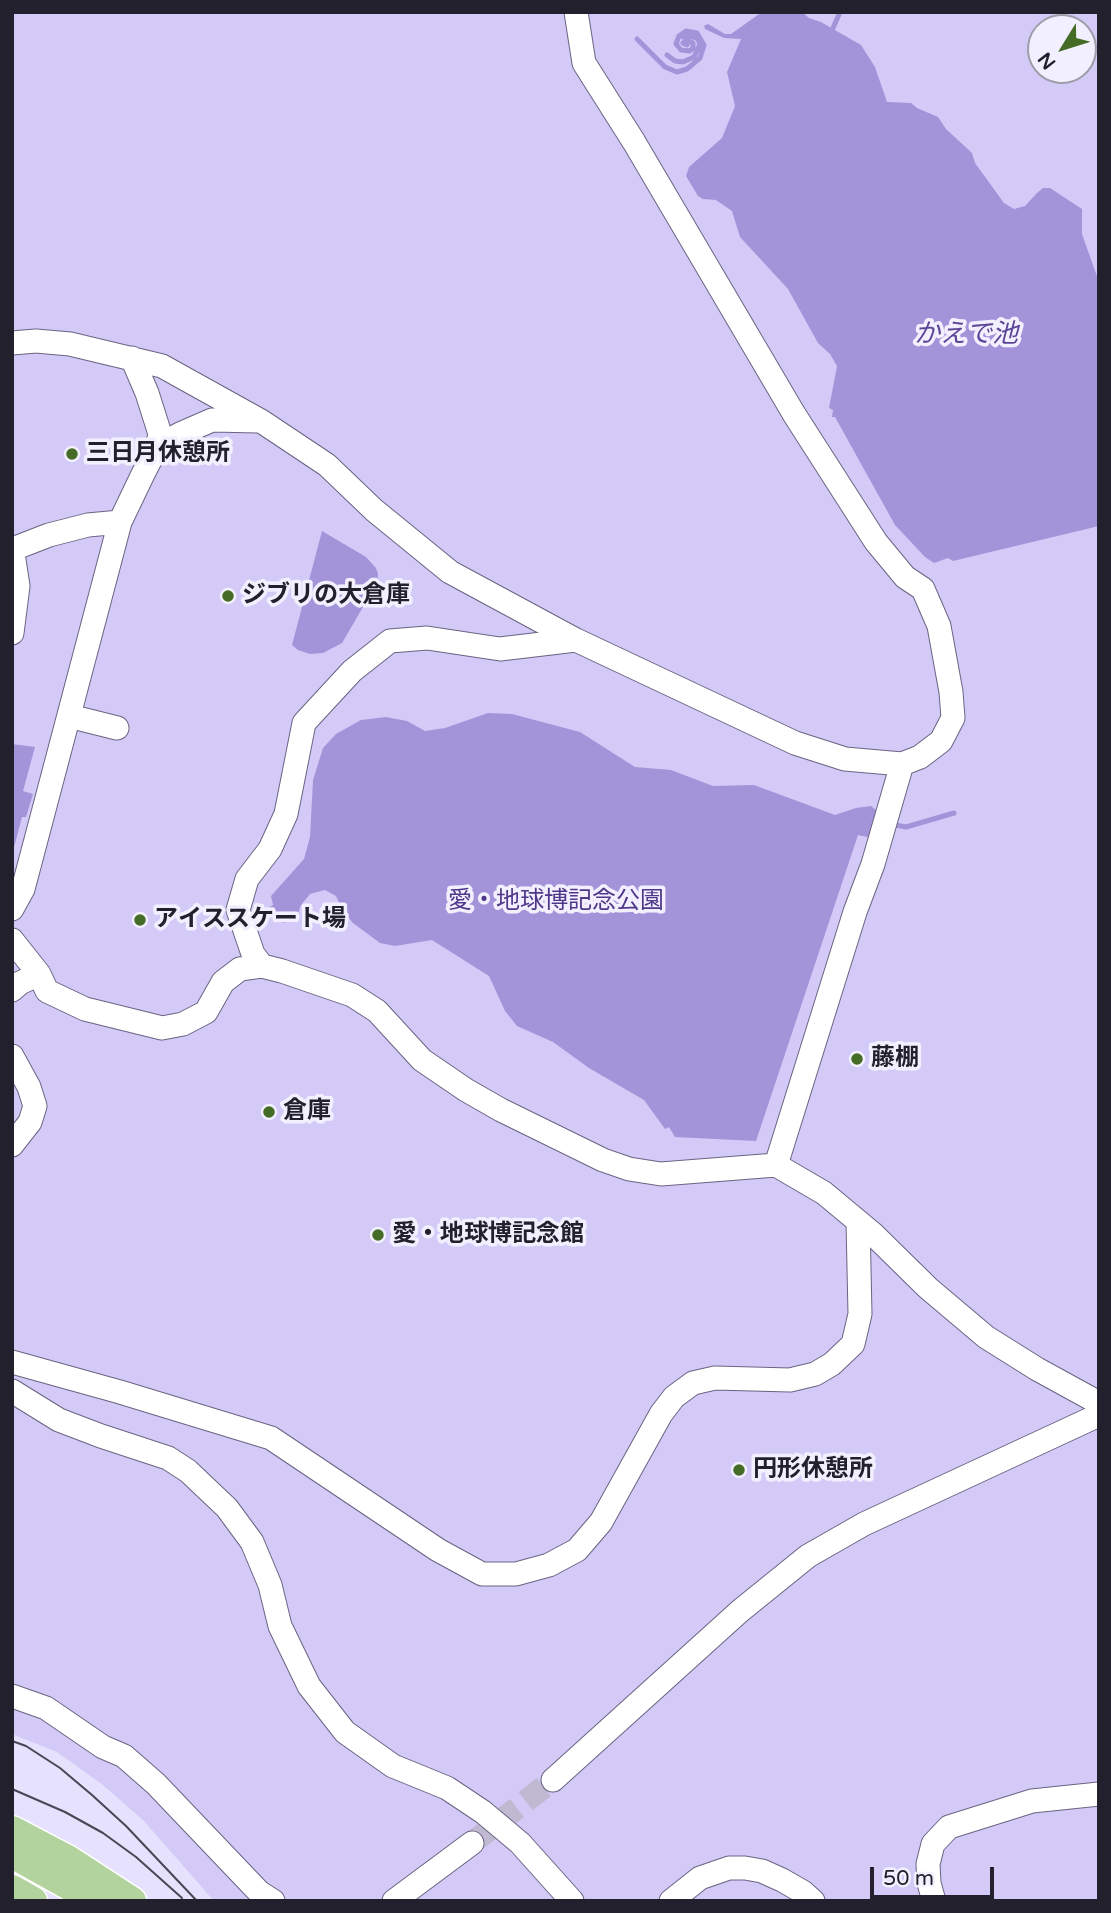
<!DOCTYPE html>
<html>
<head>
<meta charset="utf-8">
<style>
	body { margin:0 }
	#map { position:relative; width:1111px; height:1913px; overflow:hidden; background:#e6e1fc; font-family:"Varela Round",sans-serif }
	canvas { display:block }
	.frame { position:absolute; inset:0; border:14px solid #22202c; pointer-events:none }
	.north { position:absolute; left:1027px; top:14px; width:70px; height:70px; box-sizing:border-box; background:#f2f0fe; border:2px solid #9f9daa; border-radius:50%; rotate:232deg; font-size:19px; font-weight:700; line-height:28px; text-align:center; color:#22202c }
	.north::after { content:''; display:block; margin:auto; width:24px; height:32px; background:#456c27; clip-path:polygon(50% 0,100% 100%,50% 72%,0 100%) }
	.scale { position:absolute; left:870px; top:1867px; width:124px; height:32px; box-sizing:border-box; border:4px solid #22202c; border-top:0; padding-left:9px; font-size:21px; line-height:24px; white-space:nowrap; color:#22202c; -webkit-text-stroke:5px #f2f0fe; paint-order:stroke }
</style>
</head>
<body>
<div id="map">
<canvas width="1111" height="1913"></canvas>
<div class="frame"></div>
<div class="north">N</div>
<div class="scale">50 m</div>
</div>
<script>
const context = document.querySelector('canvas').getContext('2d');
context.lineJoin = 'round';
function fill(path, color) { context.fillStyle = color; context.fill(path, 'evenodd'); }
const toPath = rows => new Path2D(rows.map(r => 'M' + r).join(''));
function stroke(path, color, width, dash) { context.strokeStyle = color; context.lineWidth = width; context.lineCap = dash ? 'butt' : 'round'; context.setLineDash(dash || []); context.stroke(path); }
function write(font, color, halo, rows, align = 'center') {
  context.font = font + ' "Varela Round","Noto Sans JP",sans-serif'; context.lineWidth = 7; context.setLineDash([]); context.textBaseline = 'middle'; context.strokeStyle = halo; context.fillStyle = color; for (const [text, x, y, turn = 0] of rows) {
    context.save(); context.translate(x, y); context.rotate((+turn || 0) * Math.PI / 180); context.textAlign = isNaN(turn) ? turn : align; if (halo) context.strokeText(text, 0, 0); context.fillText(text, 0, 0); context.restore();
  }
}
fill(toPath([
	[12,12,1099,12,1099,1901,214,1901,144,1821,103,1785,57,1752,12,1734],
	[1041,28,1083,28,1083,70,1041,70]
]), '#d3caf7');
fill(toPath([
	[762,12,802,12,809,18,821,22,861,45,875,67,887,102,911,103,917,108,938,117,946,129,972,153,975,163,1004,203,1014,209,1025,206,1037,193,1043,188,1050,188,1082,209,1082,234,1099,282,1099,526,953,561,948,558,934,563,925,557,895,525,835,417,832,417,833,410,829,408,837,366,830,354,818,343,788,289,740,237,732,211,716,200,703,199,698,196,686,176,689,167,722,138,735,106,727,72,741,39,724,38,705,29,704,26,708,24,725,34,731,34],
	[322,531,366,557,376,568,378,574,377,583,342,643,323,653,310,654,298,650,292,645],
	[488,713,512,714,580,732,635,767,671,770,713,786,754,785,835,815,856,808,871,806,881,814,872,838,858,835,756,1141,675,1137,669,1127,665,1129,644,1100,589,1068,553,1042,517,1026,505,1011,489,976,432,940,395,946,380,943,353,923,343,911,336,896,325,890,310,894,301,905,297,917,284,923,277,912,266,918,262,912,273,905,271,896,304,859,310,837,313,780,323,748,336,734,361,720,386,717,407,721,425,731,445,728],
	[12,744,35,747,23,791,33,794,26,817,22,817,12,855]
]), '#a394da');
stroke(toPath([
	[830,35,840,12],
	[637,39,665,67,677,72,687,69,700,58,704,45,697,33,686,31,679,36,676,44,681,50,690,51,693,48,693,43,687,40,683,43,687,45],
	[667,55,675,61,683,62,694,57,700,44,697,38,687,35,683,37],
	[890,824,906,827,954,813]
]), '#a394da', 5);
stroke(toPath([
	[472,1843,553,1780]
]), '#bfbad2', 23, [23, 11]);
const minor = toPath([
	[576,12,584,63,634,142,794,414,876,542,905,577,923,589,939,626,951,692,953,718,941,741,920,757,902,764,873,864,855,912,776,1165,824,1193,872,1233,928,1288,986,1337,1037,1369,1099,1403],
	[12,343,36,341,70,344,162,366,261,421,327,465,374,510,450,572,576,640,795,743,845,759,902,764],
	[132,358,147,393,160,434,157,447],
	[12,547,18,586,12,633],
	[13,549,49,535,88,525,120,522],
	[69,716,117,728],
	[12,909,23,889,120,522,143,474,157,447,180,434,212,420,258,421],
	[12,940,39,974,47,991,85,1009,162,1028,183,1024,206,1012,223,982,240,969,262,966,282,971,352,995,377,1011,422,1060,466,1090,501,1110,603,1160,629,1169,661,1174,776,1165],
	[262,966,253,954,238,910,247,879,270,849,286,814,304,723,352,671,390,641,427,638,500,649,576,640],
	[12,990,20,983,39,974],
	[12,1056,29,1087,35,1106,30,1122,12,1145],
	[12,1362,120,1392,271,1438,438,1550,482,1574,516,1574,549,1565,577,1550,601,1522,661,1414,674,1397,693,1383,715,1378,790,1380,815,1374,832,1364,853,1344,860,1314,858,1222],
	[12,1391,59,1420,101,1436,168,1458,188,1471,227,1508,252,1542,270,1585,280,1626,309,1686,345,1732,393,1766,447,1788,483,1812,520,1843,572,1901],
	[12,1696,46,1708,103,1747,124,1756,156,1784,259,1892,273,1901],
	[553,1780,740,1611,808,1556,864,1524,1099,1415],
	[394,1901,472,1843],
	[671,1901,700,1878,729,1868,745,1868,762,1871,782,1880,803,1892,813,1901],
	[934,1901,929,1883,928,1864,933,1844,949,1827,1032,1801,1099,1794]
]);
const major = toPath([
	[12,1830,69,1860,132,1901],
	[12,1854,96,1901],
	[12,1889,33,1901]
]);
stroke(minor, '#6a6482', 25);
stroke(major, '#fff', 31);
stroke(minor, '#fff', 23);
stroke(major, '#b3d39e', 28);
stroke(toPath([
	[12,1741,26,1746,60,1768,92,1795,126,1826,197,1901],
	[12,1789,65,1812,103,1833,136,1857,182,1898]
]), '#494655', 2);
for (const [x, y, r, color] of [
	[72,454,7,"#456c27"],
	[228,596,7,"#456c27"],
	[140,920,7,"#456c27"],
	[857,1059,7,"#456c27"],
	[269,1112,7,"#456c27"],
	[378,1235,7,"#456c27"],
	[739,1470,7,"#456c27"]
]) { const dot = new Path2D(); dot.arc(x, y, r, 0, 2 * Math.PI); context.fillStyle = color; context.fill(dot); stroke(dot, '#f2f0fe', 2.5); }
write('bold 24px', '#22202c', '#f2f0fe', [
	["三日月休憩所",86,454],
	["ジブリの大倉庫",242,596],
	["アイススケート場",154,920],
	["藤棚",871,1059],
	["倉庫",283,1112],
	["愛・地球博記念館",392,1235],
	["円形休憩所",753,1470]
], 'left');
write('24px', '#503789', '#f2f0fe', [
	["愛・地球博記念公園",556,902]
]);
write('italic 26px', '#5c4497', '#f2f0fe', [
	["かえで池",966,335]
]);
</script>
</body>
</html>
